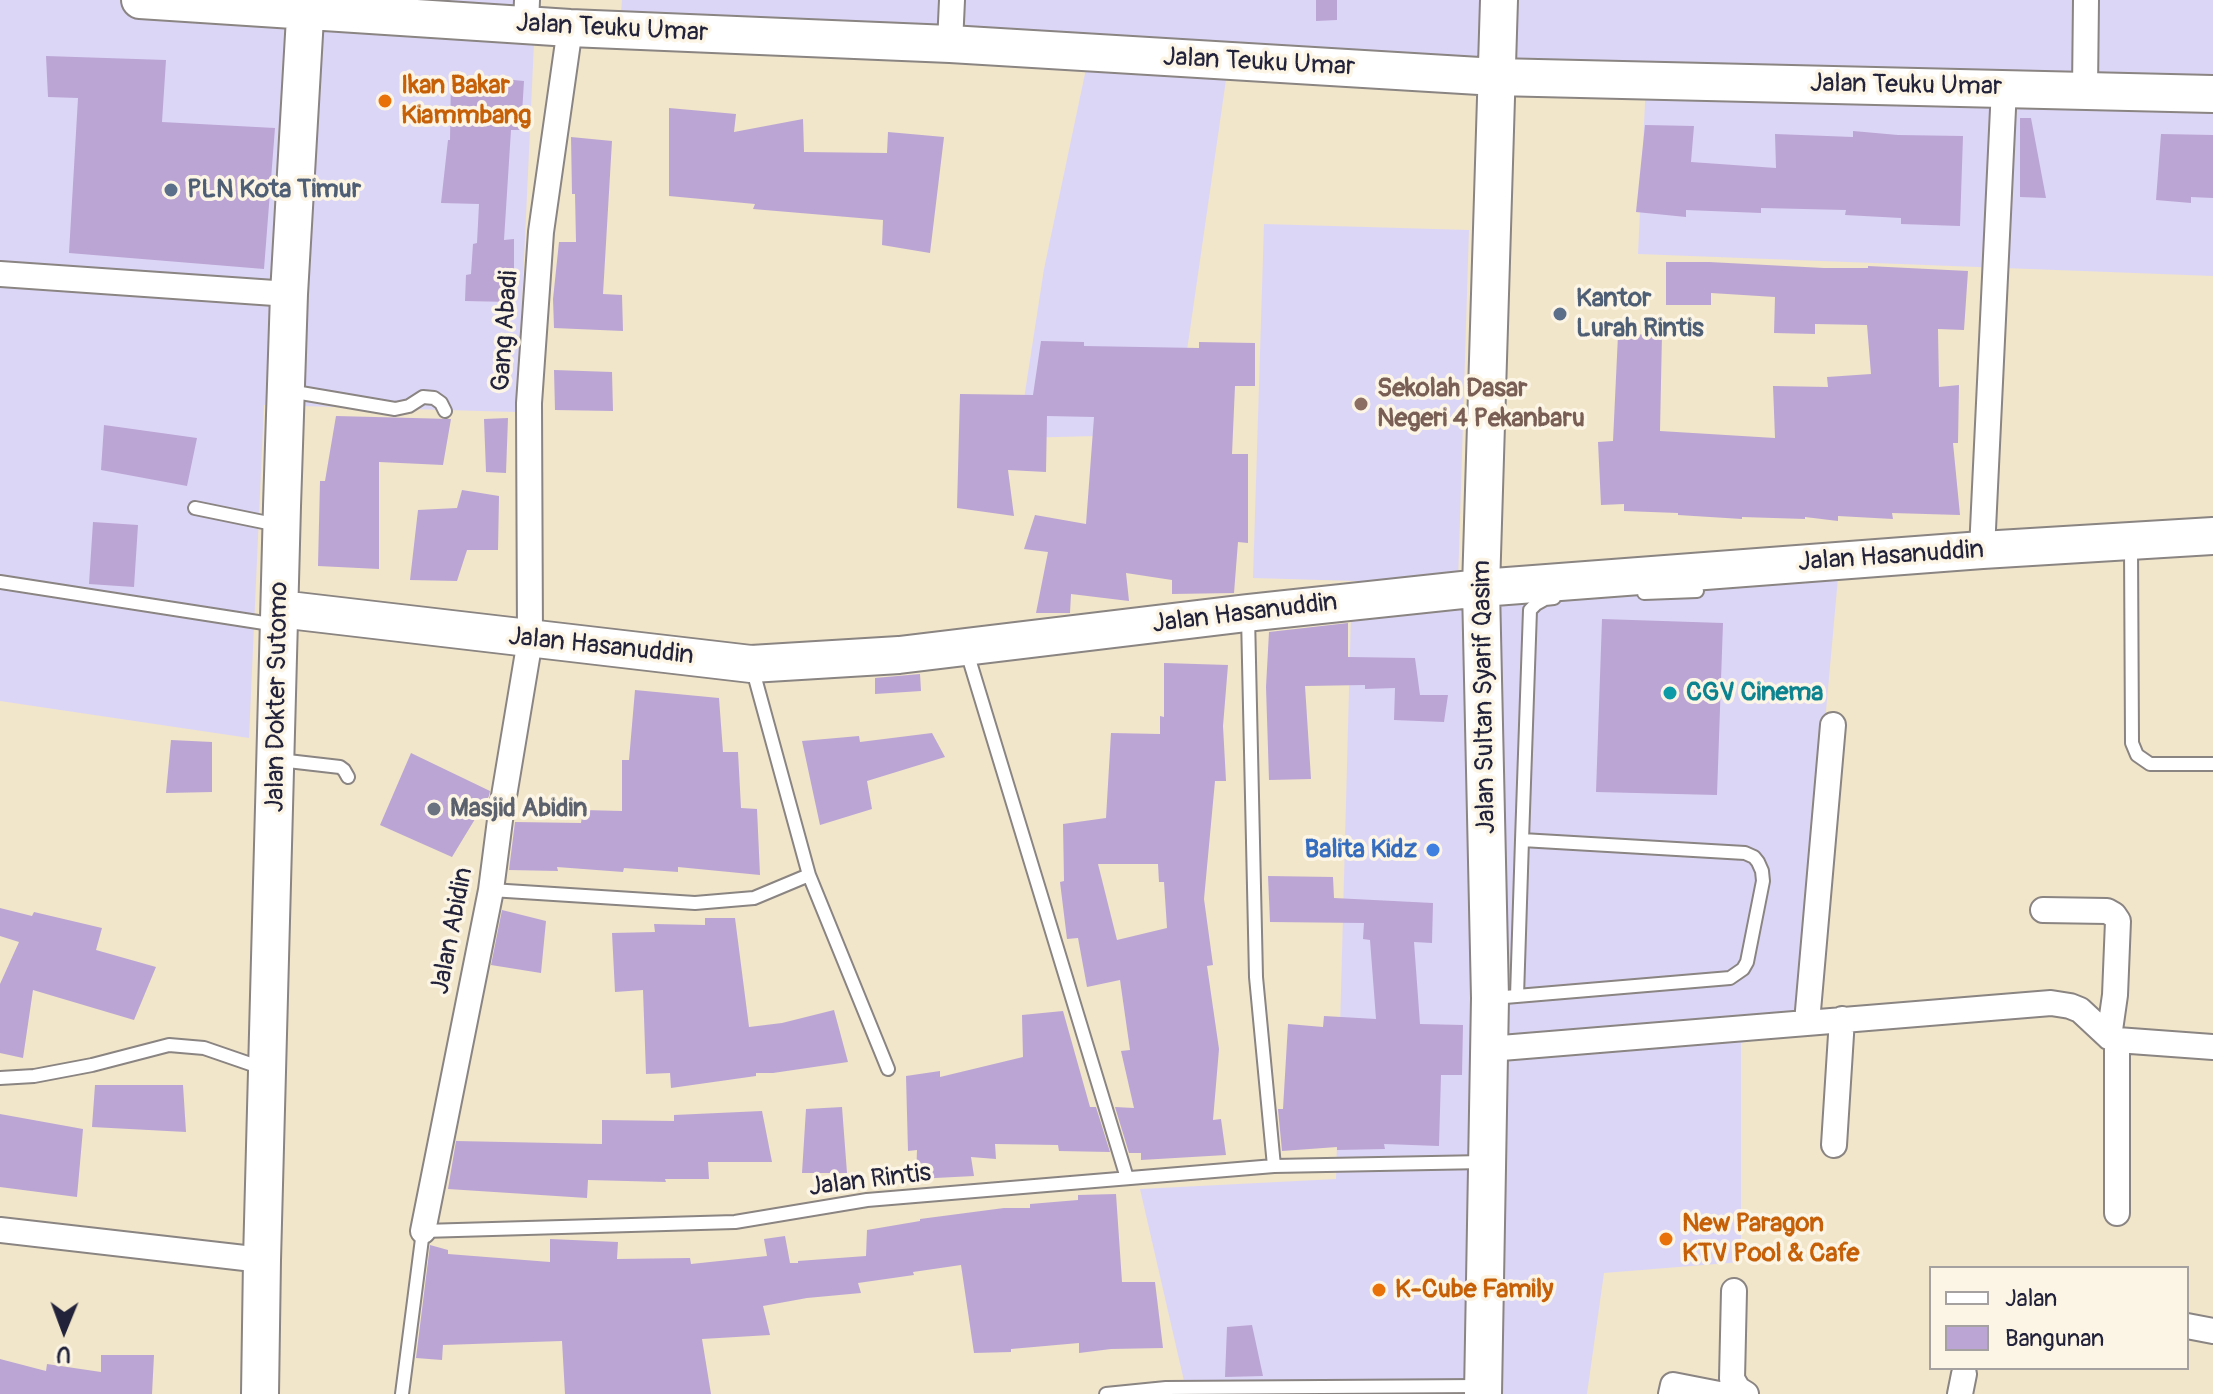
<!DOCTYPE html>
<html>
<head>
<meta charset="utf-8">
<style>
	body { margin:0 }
	#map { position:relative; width:2213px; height:1394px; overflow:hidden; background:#f1e6ca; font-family:Pangolin,sans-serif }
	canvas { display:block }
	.legend { position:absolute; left:1929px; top:1266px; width:260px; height:104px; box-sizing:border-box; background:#fcf5e5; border:2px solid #a5a1a1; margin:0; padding:10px 14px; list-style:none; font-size:24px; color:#22223b }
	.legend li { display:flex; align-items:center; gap:16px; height:40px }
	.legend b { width:40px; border:2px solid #a5a1a1 }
	.north { position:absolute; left:24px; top:1290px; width:80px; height:80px; -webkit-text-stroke:6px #fcf5e5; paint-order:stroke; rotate:181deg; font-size:22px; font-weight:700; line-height:32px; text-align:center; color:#22223b }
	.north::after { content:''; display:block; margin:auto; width:28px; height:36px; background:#22223b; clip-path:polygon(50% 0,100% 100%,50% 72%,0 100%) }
</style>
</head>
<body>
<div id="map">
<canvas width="2213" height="1394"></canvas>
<ul class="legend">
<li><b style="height:10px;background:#fff"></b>Jalan</li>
<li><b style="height:22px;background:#bba5d4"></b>Bangunan</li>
</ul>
<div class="north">U</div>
</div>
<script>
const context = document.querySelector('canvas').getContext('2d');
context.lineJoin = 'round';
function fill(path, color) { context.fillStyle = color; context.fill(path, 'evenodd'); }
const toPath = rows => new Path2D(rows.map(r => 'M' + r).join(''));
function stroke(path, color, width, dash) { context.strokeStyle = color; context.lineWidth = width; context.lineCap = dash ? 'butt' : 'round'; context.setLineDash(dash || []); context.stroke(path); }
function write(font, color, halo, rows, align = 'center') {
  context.font = font + ' Pangolin,sans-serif'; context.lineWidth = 7; context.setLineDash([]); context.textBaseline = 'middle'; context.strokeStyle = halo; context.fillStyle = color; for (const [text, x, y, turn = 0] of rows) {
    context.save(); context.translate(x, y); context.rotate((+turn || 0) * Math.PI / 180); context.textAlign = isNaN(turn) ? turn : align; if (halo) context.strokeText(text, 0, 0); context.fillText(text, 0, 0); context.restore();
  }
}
fill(toPath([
	[0,0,536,0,517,412,264,405,249,738,0,701],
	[622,0,2213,0,2213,276,1638,254,1646,81,1227,73,1175,434,1018,438,1044,269,1087,64,619,40],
	[1264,224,1469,230,1458,584,1253,578],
	[1838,578,1797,1033,1741,1043,1741,1262,1604,1273,1587,1394,1187,1394,1140,1189,1336,1179,1351,614]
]), '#dcd6f6');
fill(toPath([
	[1316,0,1337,0,1337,20,1316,21],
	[46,56,166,60,162,122,275,128,264,269,69,253,78,98,48,97],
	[451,74,524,81,521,130,511,130,504,240,514,239,514,269,509,269,511,302,465,301,466,275,471,274,473,244,477,243,479,204,441,203,448,140,450,140],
	[669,108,736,114,734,132,803,119,804,152,887,153,888,132,944,137,930,253,882,245,883,220,753,209,755,204,669,196],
	[2020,118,2031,118,2046,198,2020,197],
	[1645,125,1694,126,1691,162,1776,168,1775,134,1853,137,1853,131,1898,135,1963,136,1960,226,1901,224,1901,218,1845,215,1846,210,1761,208,1761,213,1686,210,1686,217,1636,212],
	[2161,134,2213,135,2213,198,2191,197,2191,203,2156,200],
	[571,137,612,141,603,294,622,295,623,331,554,328,553,299,559,242,576,242,575,194,572,194],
	[1666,262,1709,262,1824,268,1868,268,1868,266,1968,271,1964,330,1938,329,1939,387,1959,385,1958,443,1953,443,1960,515,1892,513,1893,519,1838,516,1838,521,1805,517,1805,519,1742,517,1742,519,1678,515,1678,513,1624,511,1624,504,1601,505,1598,442,1613,441,1618,335,1662,334,1660,431,1775,438,1773,386,1828,387,1827,377,1871,374,1867,325,1815,324,1815,334,1774,333,1775,297,1711,293,1711,305,1666,305],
	[1041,341,1084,342,1084,346,1199,348,1199,342,1255,343,1255,386,1235,386,1232,454,1248,454,1248,543,1238,542,1234,593,1172,594,1172,580,1126,573,1129,601,1071,594,1070,613,1036,613,1048,552,1024,549,1035,515,1086,524,1094,417,1047,416,1046,472,1008,470,1014,516,957,508,960,394,1033,395],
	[554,370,612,372,613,411,555,410],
	[336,416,451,419,443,465,379,462,379,569,318,566,320,481,325,481],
	[508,418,506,473,486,472,484,419],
	[104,425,197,438,187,486,101,470],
	[462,490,499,496,498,550,467,550,457,581,410,580,418,510,457,508],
	[93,522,138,525,134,587,89,584],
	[1602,619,1723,623,1717,795,1596,792],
	[1348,623,1348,657,1415,658,1420,695,1448,695,1444,722,1394,720,1395,688,1365,689,1365,685,1305,686,1311,779,1269,780,1266,687,1269,632],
	[1164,663,1228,665,1223,726,1226,781,1215,781,1204,899,1213,965,1207,966,1219,1049,1213,1120,1221,1119,1226,1155,1141,1160,1141,1153,1129,1153,1115,1107,1134,1108,1121,1051,1130,1050,1120,980,1087,987,1078,938,1067,939,1060,882,1064,881,1063,824,1106,818,1111,733,1160,734,1160,716,1164,717],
	[1098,864,1158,864,1159,882,1164,882,1167,928,1117,940],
	[920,674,921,691,875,694,875,678],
	[635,690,719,698,723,752,738,752,741,808,757,809,760,875,678,867,678,872,624,868,623,872,557,867,558,871,509,870,515,822,581,823,583,810,622,811,622,760,629,760],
	[932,733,945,757,867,781,872,809,820,825,802,741,859,736,860,742],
	[171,740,212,742,212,792,166,793],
	[411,753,490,791,489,796,452,857,380,825],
	[1268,876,1333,877,1334,898,1433,903,1432,943,1414,942,1420,1024,1463,1025,1462,1075,1441,1075,1439,1146,1384,1144,1385,1149,1337,1150,1337,1147,1282,1151,1278,1109,1283,1109,1288,1024,1323,1027,1324,1016,1376,1019,1370,940,1363,939,1364,923,1270,922],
	[0,908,32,916,34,912,102,928,96,950,156,967,134,1020,33,990,23,1058,0,1053,0,984,19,942,0,936],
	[502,910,546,921,541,973,491,965],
	[705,918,735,918,749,1027,782,1023,834,1010,848,1062,773,1073,756,1073,756,1076,671,1088,670,1073,646,1074,643,990,615,992,612,933,655,932,654,924,705,925],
	[1063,1011,1090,1107,1096,1107,1110,1152,1059,1151,1058,1145,995,1144,996,1159,971,1157,974,1176,916,1179,917,1150,908,1151,906,1076,940,1071,940,1077,1023,1057,1022,1015],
	[95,1085,183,1085,186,1132,92,1127],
	[842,1107,847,1173,802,1173,806,1109],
	[762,1111,772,1162,708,1162,709,1179,665,1179,666,1182,588,1180,587,1198,448,1189,456,1141,602,1144,602,1120,674,1121,674,1115],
	[0,1114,83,1129,77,1197,0,1187],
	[1116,1194,1122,1282,1155,1282,1163,1348,1111,1349,1079,1353,1079,1343,1011,1349,1011,1352,974,1353,961,1265,913,1272,914,1275,858,1283,861,1293,807,1298,763,1306,770,1335,702,1339,711,1394,565,1394,562,1341,443,1345,442,1360,416,1358,430,1245,448,1250,448,1254,550,1262,550,1239,618,1242,617,1259,690,1258,691,1264,767,1256,764,1239,785,1236,790,1263,798,1263,798,1261,866,1256,867,1230,920,1221,920,1219,1004,1208,1030,1208,1030,1204,1078,1200,1078,1195],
	[1252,1325,1263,1376,1225,1377,1227,1327],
	[101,1355,154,1355,152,1394,0,1394,0,1359,46,1371,47,1364,101,1372]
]), '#bba5d4');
const lane = toPath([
	[289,391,395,409,409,406,423,397,434,398,441,403,445,411],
	[195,508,278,525],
	[2131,546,2132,743,2137,755,2150,764,2213,764],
	[0,582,277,625],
	[1644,593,1697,591],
	[1248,616,1256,977,1274,1166],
	[966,649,1127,1178],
	[752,667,809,875,888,1069],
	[279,760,340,767,344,770,348,777],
	[491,890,695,903,754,898,809,875],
	[1517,996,1522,840],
	[1493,998,1730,978,1743,969,1747,962,1763,881,1762,871,1758,862,1754,857,1745,853,1522,840,1530,610,1536,604,1545,599,1554,598],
	[0,1078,34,1076,92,1065,169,1045,204,1048,265,1069],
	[402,1394,423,1231,735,1222,867,1200,1274,1166,1484,1162],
	[1106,1394,1166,1388,1479,1386]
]);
const street = toPath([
	[526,24,527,0],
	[950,44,952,0],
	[2085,90,2086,0],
	[0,274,289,294],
	[1982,550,2004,88],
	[2043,910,2107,911,2114,915,2118,921,2115,995,2109,1037],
	[1807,1022,1833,725],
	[2117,1040,2117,1213],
	[1489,1049,2051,1003,2070,1006,2080,1010,2109,1037,2117,1040,2213,1047],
	[1834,1145,1842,1019],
	[0,1230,262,1260],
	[423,1231,491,890,500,820,530,640,529,403,541,232,570,28],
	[1734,1291,1732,1379,1738,1389,1746,1394],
	[2187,1326,2213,1331],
	[1671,1394,1673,1385,1719,1394],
	[1960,1394,1964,1374]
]);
const secondary = toPath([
	[140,0,570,28,950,44,1496,77,2213,94],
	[280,609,751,664,899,655,1247,613,1481,588,1982,550,2213,536],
	[260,1394,262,1260,282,506,289,294,306,0],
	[1483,1394,1490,998,1481,588,1499,0]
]);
stroke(lane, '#8a8482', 16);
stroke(street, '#8a8482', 28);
stroke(secondary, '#8a8482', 40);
stroke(lane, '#fff', 12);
stroke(street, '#fff', 24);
stroke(secondary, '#fff', 36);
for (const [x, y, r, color] of [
	[385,101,8,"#e8710a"],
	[171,190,8,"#5c6f8a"],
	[1560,314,8,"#5c6f8a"],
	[1361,404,8,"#8d6e63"],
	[1670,693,8,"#0f9aa8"],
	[434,809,8,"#6b7280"],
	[1433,850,8,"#3f7fe0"],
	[1666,1239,8,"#e8710a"],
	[1379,1290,8,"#e8710a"]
]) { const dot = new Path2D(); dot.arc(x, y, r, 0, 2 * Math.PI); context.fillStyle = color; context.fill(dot); stroke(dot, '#fcf5e5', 3); }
write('26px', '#22223b', '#fcf5e5', [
	["Jalan Teuku Umar",612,29,3],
	["Jalan Teuku Umar",1259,63,3],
	["Jalan Teuku Umar",1906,86,1],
	["Gang Abadi",506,331,-86],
	["Jalan Hasanuddin",1891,557,-4],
	["Jalan Hasanuddin",1245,614,-7],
	["Jalan Hasanuddin",601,647,6],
	["Jalan Dokter Sutomo",278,697,-89],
	["Jalan Sultan Syarif Qasim",1485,697,-91],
	["Jalan Abidin",453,931,-79],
	["Jalan Rintis",870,1181,-7]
]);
write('bold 26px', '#c56008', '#fcf5e5', [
	["Ikan Bakar",401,86],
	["Kiammbang",401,116],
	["New Paragon",1682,1224],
	["KTV Pool & Cafe",1682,1254],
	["K-Cube Family",1395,1290]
], 'left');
write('bold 26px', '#4e5e75', '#fcf5e5', [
	["PLN Kota Timur",187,190],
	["Kantor",1576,299],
	["Lurah Rintis",1576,329]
], 'left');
write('bold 26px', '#785e54', '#fcf5e5', [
	["Sekolah Dasar",1377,389],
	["Negeri 4 Pekanbaru",1377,419]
], 'left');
write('bold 26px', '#0d838f', '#fcf5e5', [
	["CGV Cinema",1686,693]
], 'left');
write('bold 26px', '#5b616d', '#fcf5e5', [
	["Masjid Abidin",450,809]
], 'left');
write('bold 26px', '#366cbe', '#fcf5e5', [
	["Balita Kidz",1417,850]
], 'right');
</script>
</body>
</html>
